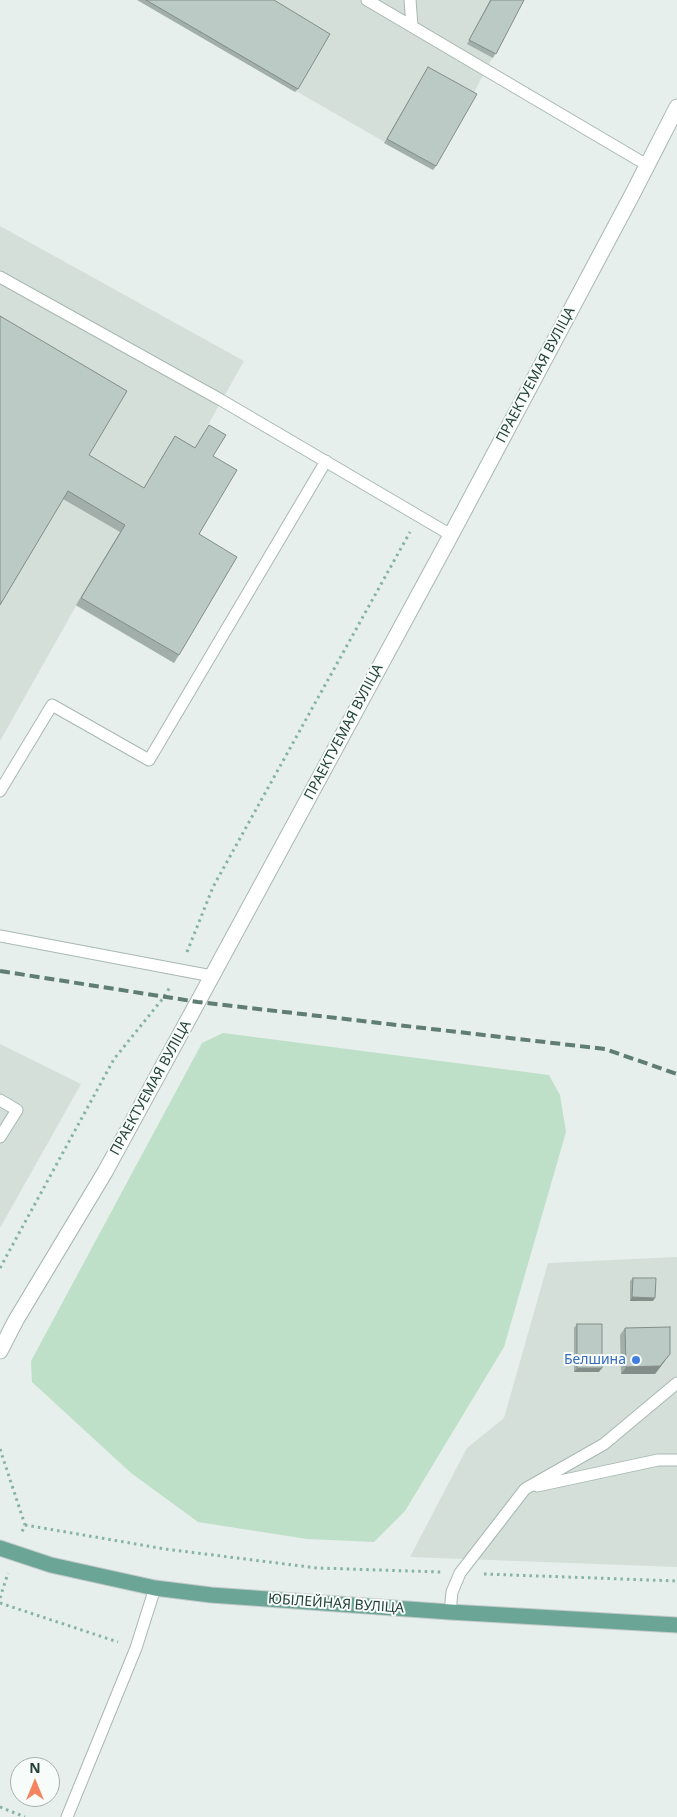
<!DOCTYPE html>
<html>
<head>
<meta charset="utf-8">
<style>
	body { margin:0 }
	#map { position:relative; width:677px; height:1817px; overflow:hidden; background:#e6efeb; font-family:"Noto Sans",sans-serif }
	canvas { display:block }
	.north { position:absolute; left:10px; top:1757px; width:50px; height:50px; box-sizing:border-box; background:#f7fbf9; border:1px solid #a3b1ad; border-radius:50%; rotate:0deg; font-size:14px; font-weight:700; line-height:20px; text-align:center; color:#24423a }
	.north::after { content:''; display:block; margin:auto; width:18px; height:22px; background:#f4845f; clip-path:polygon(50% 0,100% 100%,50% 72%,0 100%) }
</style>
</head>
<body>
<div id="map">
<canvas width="677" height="1817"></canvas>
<div class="north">N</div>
</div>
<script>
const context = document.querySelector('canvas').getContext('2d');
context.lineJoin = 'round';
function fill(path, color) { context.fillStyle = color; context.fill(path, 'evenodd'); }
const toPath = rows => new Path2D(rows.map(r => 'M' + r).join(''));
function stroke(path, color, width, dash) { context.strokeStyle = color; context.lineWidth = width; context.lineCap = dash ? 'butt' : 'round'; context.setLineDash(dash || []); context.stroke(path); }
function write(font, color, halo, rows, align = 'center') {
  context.font = font + ' "Noto Sans",sans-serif'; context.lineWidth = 4; context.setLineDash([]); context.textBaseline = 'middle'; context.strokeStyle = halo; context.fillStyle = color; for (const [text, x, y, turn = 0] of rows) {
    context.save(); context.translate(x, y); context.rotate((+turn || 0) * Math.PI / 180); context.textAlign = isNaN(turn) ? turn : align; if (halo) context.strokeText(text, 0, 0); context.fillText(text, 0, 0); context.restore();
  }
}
fill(toPath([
	[138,0,523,0,433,170],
	[0,226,244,361,204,432,208,464,194,541,232,564,174,663,76,606,0,741],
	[0,1044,81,1084,0,1228],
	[677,1257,677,1567,410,1557,467,1448,504,1418,548,1263]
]), '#d4dfda');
fill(toPath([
	[223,1033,549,1075,560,1095,566,1132,504,1347,405,1511,374,1542,307,1539,198,1522,131,1473,32,1382,31,1361,202,1043]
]), '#bfe0c8');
const service = toPath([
	[367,0,647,165],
	[410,0,412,26],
	[0,277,221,400,451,535],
	[0,791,52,705,149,760,326,461],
	[0,936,212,976],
	[0,1100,17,1110,0,1137],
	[537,1486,658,1460,677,1460],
	[450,1612,452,1592,460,1573,525,1489,604,1444,677,1383],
	[67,1817,136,1648,155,1588]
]);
const minor = toPath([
	[0,1351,16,1320,105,1172,212,976,451,535,632,195,677,107]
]);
const primary = toPath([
	[0,1548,51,1565,155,1588,211,1595,450,1612,677,1625]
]);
stroke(service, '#a8b8b2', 13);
stroke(minor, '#a8b8b2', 17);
stroke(primary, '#c2cac8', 17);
stroke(toPath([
	[187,952,213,887,410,532],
	[0,1268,114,1059,164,997,170,987],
	[0,1449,25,1525,21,1534],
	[25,1525,165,1549,317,1568,441,1572],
	[484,1574,677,1581],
	[0,1598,8,1573],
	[0,1603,118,1642],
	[0,1807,25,1817]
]), '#86b3a5', 3, [2.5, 4]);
stroke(service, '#fff', 11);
stroke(minor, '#fff', 15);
stroke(primary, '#6aa596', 15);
stroke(toPath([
	[0,971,198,1002,605,1049,677,1074]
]), '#5f7d75', 4, [10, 5]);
fill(toPath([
	[137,0,274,0,298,89,295,92],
	[490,0,524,0,493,58,467,44],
	[428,67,436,166,433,170,384,143],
	[209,425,213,456,179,655,174,663,76,605,120,532,63,499,89,455,144,488,175,436,195,448],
	[633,1278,653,1301,630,1301,630,1281],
	[577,1324,599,1372,574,1372,574,1328],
	[625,1328,665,1361,655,1374,621,1374,620,1335]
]), '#a1aea9');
fill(toPath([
	[632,1297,655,1298,653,1301,630,1301],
	[670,1354,655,1374,621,1374,626,1367],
	[577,1368,602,1368,599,1372,574,1372]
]), '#838d89');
const building = toPath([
	[146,0,274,0,330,34,298,89,146,0],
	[491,0,524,0,496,54,469,40,491,0],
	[428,67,477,94,436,166,387,139,428,67],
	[0,316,127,391,89,455,144,488,175,436,195,448,209,425,226,435,213,456,237,470,199,534,237,557,179,655,81,598,125,525,68,491,0,605,0,316],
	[633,1278,656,1278,655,1298,632,1297,633,1278],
	[577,1324,602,1324,602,1368,577,1368,577,1324],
	[670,1327,670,1354,660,1366,626,1367,625,1328,670,1327]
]);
fill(building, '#bbcac4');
stroke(building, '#838d89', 1);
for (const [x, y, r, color] of [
	[636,1360,5,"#3f7fe0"]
]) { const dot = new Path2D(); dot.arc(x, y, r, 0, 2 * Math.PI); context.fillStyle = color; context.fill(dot); stroke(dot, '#f7fbf9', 2); }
write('14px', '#24423a', '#f7fbf9', [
	["ПРАЕКТУЕМАЯ ВУЛІЦА",536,375,-62],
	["ПРАЕКТУЕМАЯ ВУЛІЦА",344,732,-62],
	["ПРАЕКТУЕМАЯ ВУЛІЦА",151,1088,-61],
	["ЮБІЛЕЙНАЯ ВУЛІЦА",336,1604,4]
]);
write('14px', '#366cbe', '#f7fbf9', [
	["Белшина",626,1360]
], 'right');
</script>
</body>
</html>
